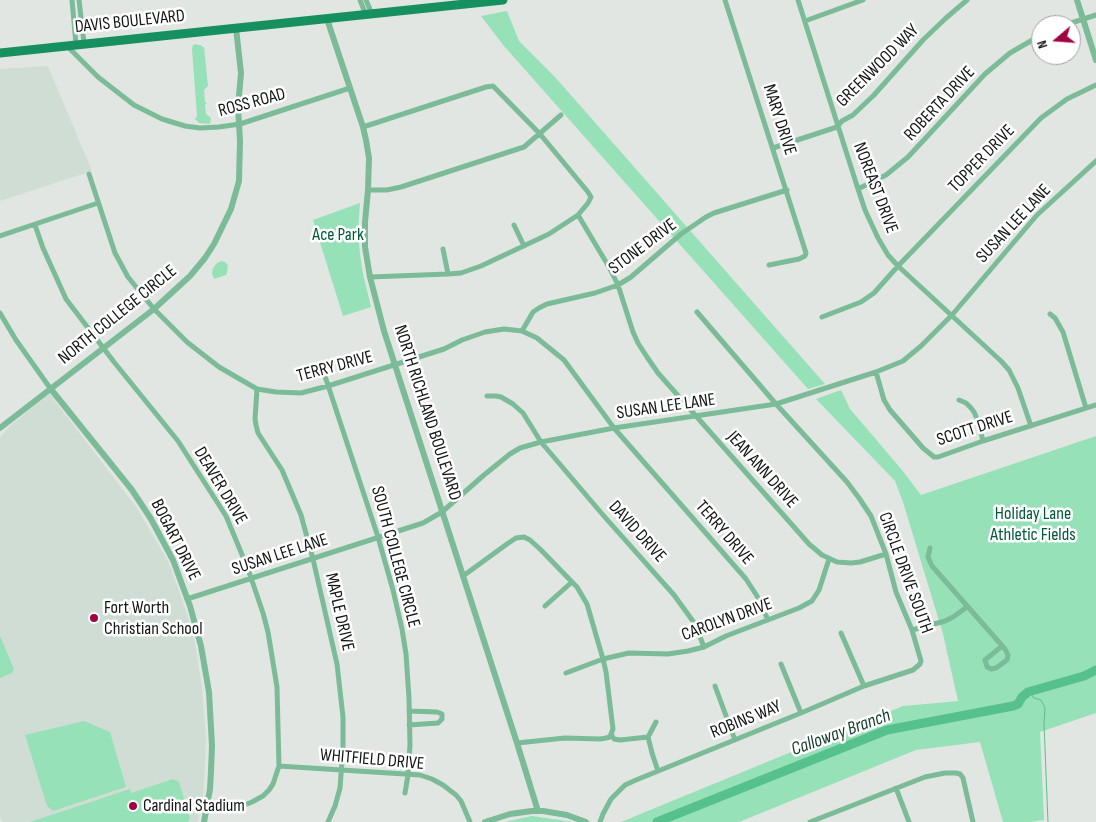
<!DOCTYPE html>
<html>
<head>
<meta charset="utf-8">
<style>
	body { margin:0 }
	#map { position:relative; width:1096px; height:822px; overflow:hidden; background:#e1e6e3; font-family:"Sofia Sans Condensed",sans-serif }
	canvas { display:block }
	.north { position:absolute; left:1031px; top:15px; width:50px; height:50px; box-sizing:border-box; background:#fff; border:1px solid #a1a1a1; border-radius:50%; rotate:252deg; font-size:14px; font-weight:700; line-height:20px; text-align:center; color:#131514 }
	.north::after { content:''; display:block; margin:auto; width:18px; height:22px; background:#a10340; clip-path:polygon(50% 0,100% 100%,50% 72%,0 100%) }
</style>
</head>
<body>
<div id="map">
<canvas width="1096" height="822"></canvas>
<div class="north">N</div>
</div>
<script>
const context = document.querySelector('canvas').getContext('2d');
context.lineJoin = 'round';
function fill(path, color) { context.fillStyle = color; context.fill(path, 'evenodd'); }
const toPath = rows => new Path2D(rows.map(r => 'M' + r).join(''));
function stroke(path, color, width, dash) { context.strokeStyle = color; context.lineWidth = width; context.lineCap = dash ? 'butt' : 'round'; context.setLineDash(dash || []); context.stroke(path); }
function write(font, color, halo, rows, align = 'center') {
  context.font = font + ' "Sofia Sans Condensed",sans-serif'; context.lineWidth = 5; context.setLineDash([]); context.textBaseline = 'middle'; context.strokeStyle = halo; context.fillStyle = color; for (const [text, x, y, turn = 0] of rows) {
    context.save(); context.translate(x, y); context.rotate((+turn || 0) * Math.PI / 180); context.textAlign = isNaN(turn) ? turn : align; if (halo) context.strokeText(text, 0, 0); context.fillText(text, 0, 0); context.restore();
  }
}
fill(toPath([
	[48,66,92,171,0,201,0,69],
	[49,393,137,508,168,561,182,599,194,636,202,687,206,737,204,788,198,822,3,822,0,817,0,437,10,426]
]), '#d0ddd5');
fill(toPath([
	[507,11,519,41,555,77,825,384,808,389,504,46,481,16],
	[196,44,198,45,201,45,202,47,204,47,208,86,204,90,205,102,207,103,205,105,206,114,211,118,210,124,199,123,195,119,197,116,192,49,193,45],
	[360,203,358,232,360,254,363,274,371,307,343,316,313,220],
	[221,261,225,262,228,265,227,273,226,275,214,279,212,273,213,268,217,263],
	[841,390,850,409,902,470,921,495,1096,436,1096,713,1040,732,1044,820,1030,822,1003,822,980,742,916,750,739,822,621,822,903,706,958,701,943,634,903,502,895,481,816,399],
	[0,636,14,669,12,673,0,678],
	[84,721,110,732,126,787,53,811,47,806,25,735],
	[173,779,179,782,190,819,188,822,30,822,130,789,131,793],
	[532,816,573,822,574,822,505,822]
]), '#96e1b7');
stroke(toPath([
	[1033,691,1032,696,1034,698,1041,700,1045,708,1044,724,1048,822]
]), '#56c18c', 1);
stroke(toPath([
	[657,822,887,730,1013,706,1018,704,1022,697,1028,692,1084,676,1096,670]
]), '#56c18c', 9);
stroke(toPath([
	[72,0,76,44],
	[79,0,84,43],
	[360,0,366,15],
	[366,0,372,14],
	[725,0,806,253,805,256,799,259,769,265],
	[798,0,858,189,865,210,878,238,888,255,898,266,1001,361,1009,370,1018,388,1031,426],
	[805,21,863,0],
	[1065,25,1096,15],
	[66,45,98,77,134,105,162,119,185,126,200,128,219,127,240,124,350,88],
	[363,127,486,87,493,86,540,134,588,192,591,197,588,203,578,215,549,234,481,266,461,273,448,274,370,277],
	[773,148,837,127,842,121,853,115,874,95,923,40,946,18,967,0],
	[89,174,115,253,128,277,154,309,187,342,219,367,257,389,276,392,301,393,328,386,444,349,462,340,485,332,504,329,522,331,537,338,564,360,614,428,746,579,757,596,768,620],
	[858,189,886,175,908,157,985,74,1010,53,1041,35],
	[368,190,387,190,401,187,524,147,561,115],
	[578,215,609,267,618,285,633,332,638,343,647,357,658,373,696,416,809,544,822,555,837,562,851,563,860,562,886,554],
	[35,225,43,248,66,299,114,362,178,441,226,516,248,569,263,613,268,632,277,687,279,766,273,784,269,790,263,796,252,802,237,808,207,806],
	[514,225,524,246],
	[0,236,98,203],
	[443,249,448,274],
	[0,313,16,340,50,388],
	[1050,314,1055,318,1063,332,1086,408],
	[822,317,861,302,874,293,898,266,1041,118,1067,99,1096,85],
	[522,331,533,312,539,308,547,304,595,293,618,285,631,277,681,234,706,217,714,213,787,190],
	[321,364,378,537,393,590,402,629,406,654,409,698,410,745,408,775,405,793],
	[876,372,884,400,890,410,923,448,934,457,938,457,983,441,1096,405],
	[257,389,255,419,256,425,258,433,282,470,301,515,313,559,337,664,343,717,343,748,340,788,335,806,328,822],
	[487,396,496,396,501,397,513,404,523,413,541,442,603,515,674,595,695,624,704,647],
	[959,400,966,403,971,408,974,412,978,421,983,441],
	[930,548,928,557,932,566,1005,649,1008,655,1007,660,996,668,991,669,987,667,985,660,1002,646],
	[463,576,507,544,516,538,524,537,530,540,541,550,572,582,577,587,587,604,603,659,606,672,613,729,611,734],
	[187,599,423,523,442,512,484,475,510,454,520,448,541,442,614,428,776,404,876,372,903,361,921,346,952,315,1037,215,1096,161],
	[545,606,572,582],
	[912,630,945,621,953,617,967,607],
	[841,633,864,686],
	[781,664,801,713],
	[566,673,603,659,629,653,668,654,688,651,704,647,726,636,799,608,812,601,819,590,829,559],
	[715,686,735,740],
	[656,722,648,737,652,753,658,771],
	[409,725,438,723,442,719,442,714,437,712,409,711],
	[611,734,614,739,620,740,648,737],
	[517,743,565,738,600,739,606,738,610,737,611,734],
	[279,766,420,775,432,779,443,785,456,795,461,801,470,822],
	[896,788,909,822],
	[600,822,603,814,611,799,625,785,636,780,801,713,864,686,913,670,920,664,921,661,912,630,896,592,886,554,871,516,859,498,847,482,776,404,697,312],
	[810,822,925,777,945,773,956,773,960,774,963,778,973,822]
]), '#7bbb98', 5);
stroke(toPath([
	[1077,0,1096,60],
	[327,19,363,127,366,140,369,158,368,190,365,222,365,247,370,277,384,331,494,672,517,743,538,811],
	[50,388,132,490,151,519,173,560,190,606,201,646,209,692,212,746,211,771,210,789,204,822],
	[0,428,154,309,190,276,205,258,214,244,231,209,239,181,240,141,238,107,241,73,236,28],
	[485,822,510,814,532,811,543,811,567,815,586,822]
]), '#7bbb98', 6);
stroke(toPath([
	[0,53,503,0]
]), '#15905e', 9);
for (const [x, y, r, color] of [
	[94,618,5,"#a10340"],
	[133,806,5,"#a10340"]
]) { const dot = new Path2D(); dot.arc(x, y, r, 0, 2 * Math.PI); context.fillStyle = color; context.fill(dot); stroke(dot, '#fff', 2); }
write('18px', '#131514', '#fff', [
	["DAVIS BOULEVARD",130,22,-6],
	["GREENWOOD WAY",878,66,-45],
	["ROSS ROAD",252,103,-15],
	["ROBERTA DRIVE",940,104,-47],
	["MARY DRIVE",779,120,72],
	["TOPPER DRIVE",982,159,-46],
	["NOREAST DRIVE",875,188,69],
	["SUSAN LEE LANE",1014,224,-47],
	["STONE DRIVE",643,247,-37],
	["NORTH COLLEGE CIRCLE",118,315,-39],
	["TERRY DRIVE",335,367,-15],
	["SUSAN LEE LANE",666,407,-8],
	["NORTH RICHLAND BOULEVARD",427,413,72],
	["SCOTT DRIVE",975,429,-18],
	["JEAN ANN DRIVE",762,470,48],
	["DEAVER DRIVE",220,486,59],
	["DAVID DRIVE",637,532,48],
	["TERRY DRIVE",724,533,49],
	["BOGART DRIVE",175,540,63],
	["SUSAN LEE LANE",280,555,-18],
	["SOUTH COLLEGE CIRCLE",395,557,75],
	["CIRCLE DRIVE SOUTH",905,573,70],
	["MAPLE DRIVE",339,612,77],
	["CAROLYN DRIVE",727,620,-20],
	["ROBINS WAY",746,720,-22],
	["WHITFIELD DRIVE",372,760,5]
]);
write('18px', '#005937', '#fff', [
	["Ace Park",338,235],
	["Holiday Lane",1033,514],
	["Athletic Fields",1033,535]
]);
write('18px', '#131514', '#fff', [
	["Fort Worth",104,608],
	["Christian School",104,629],
	["Cardinal Stadium",143,806]
], 'left');
write('italic 19px', '#113f29', '#fff', [
	["Calloway Branch",841,733,-20]
]);
</script>
</body>
</html>
